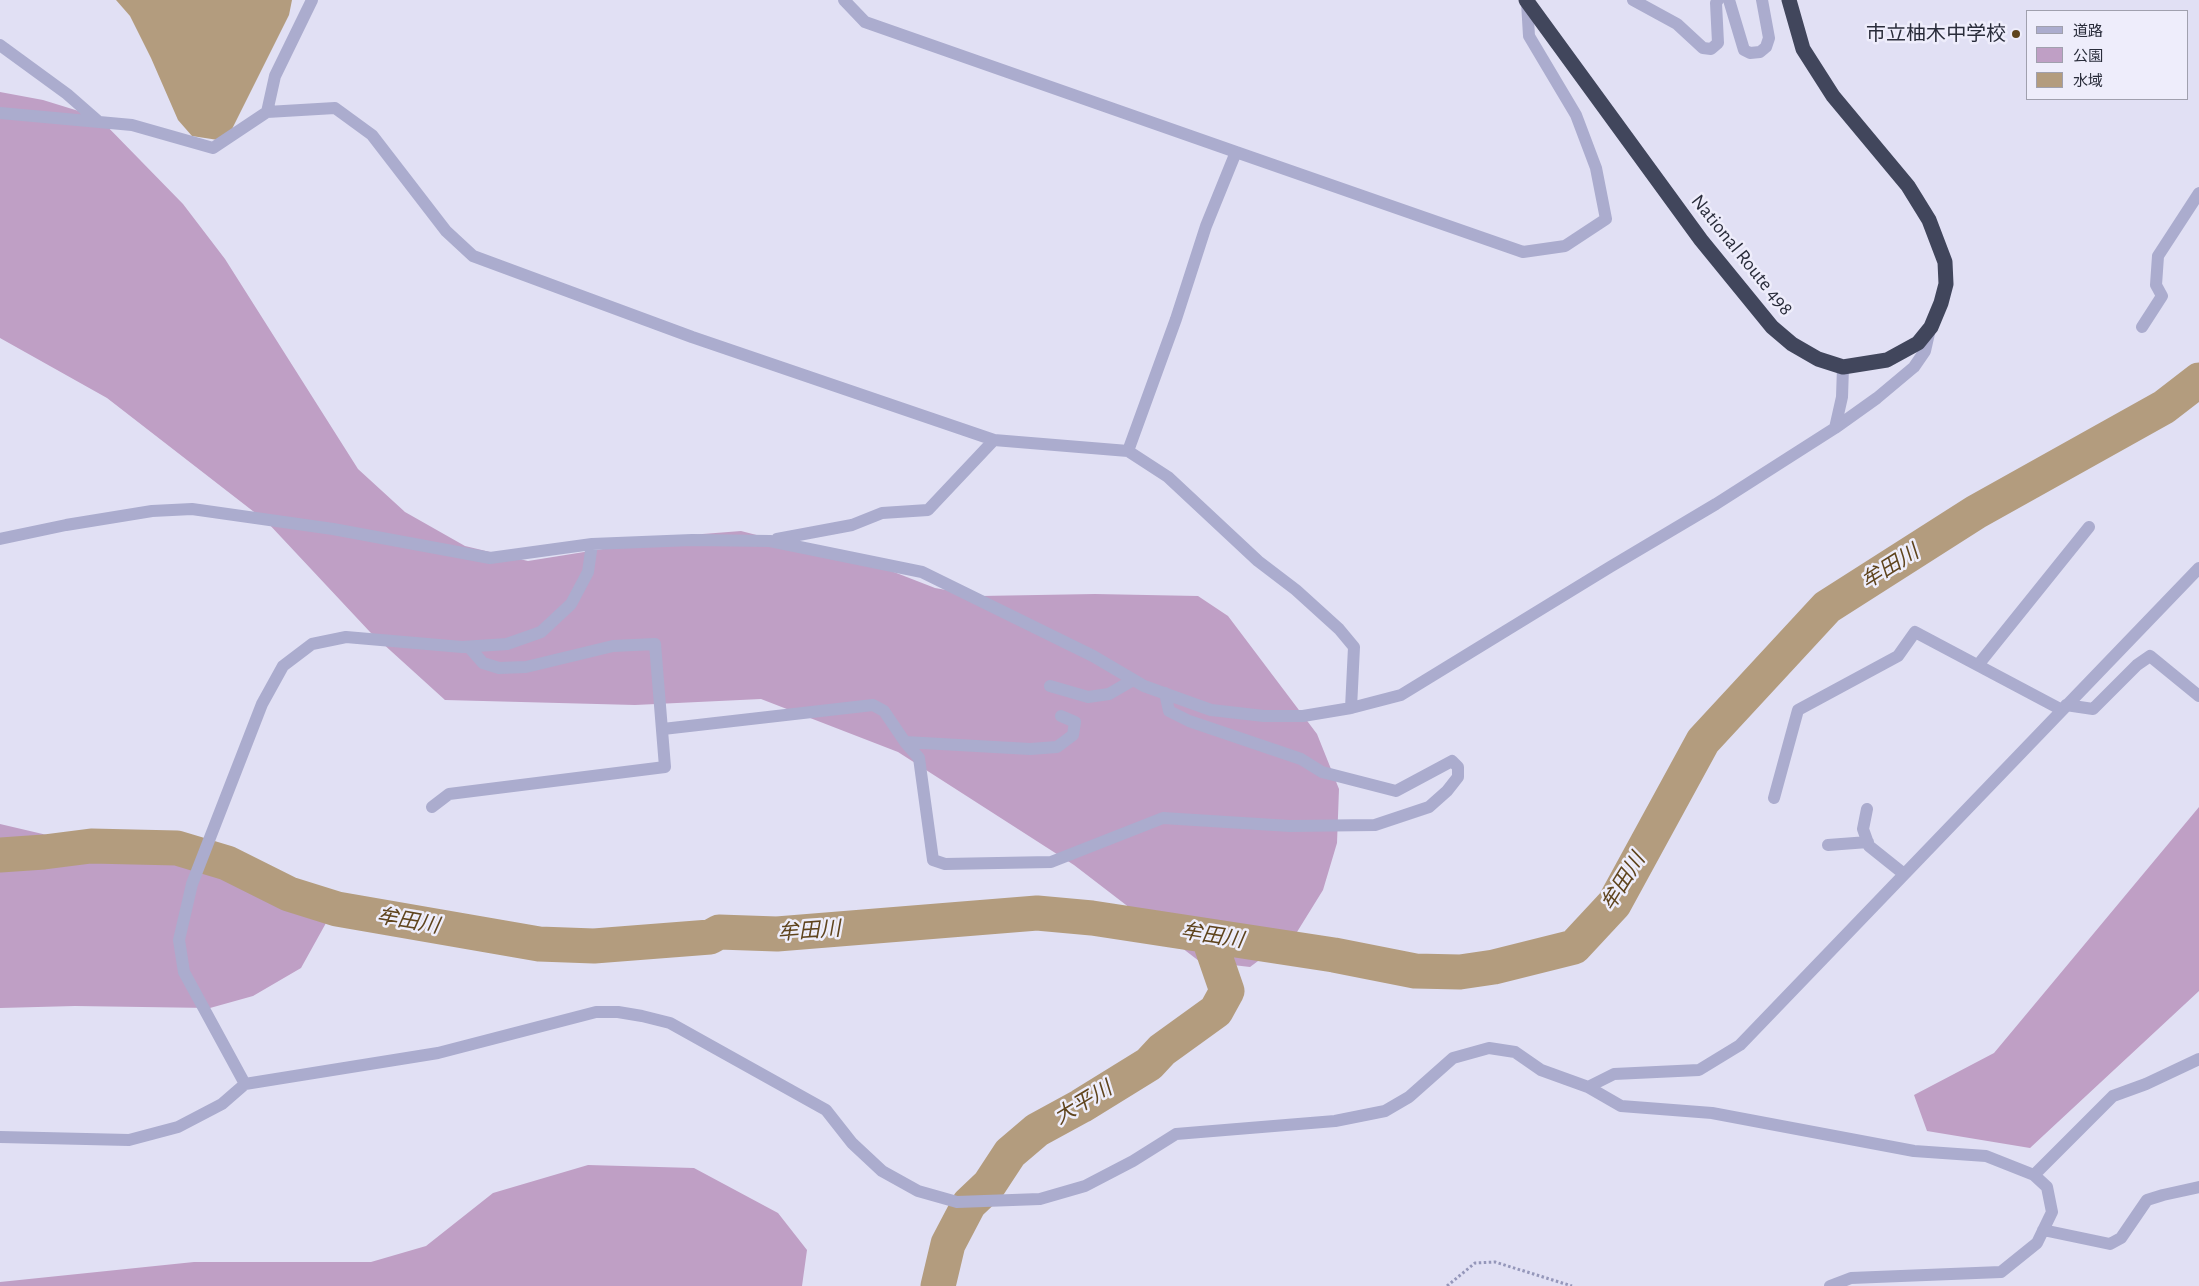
<!DOCTYPE html>
<html>
<head>
<meta charset="utf-8">
<style>
	body { margin:0 }
	#map { position:relative; width:2199px; height:1286px; overflow:hidden; background:#e1e0f4; font-family:"Alegreya Sans","Noto Sans JP",sans-serif }
	canvas { display:block }
	.legend { position:absolute; left:2026px; top:10px; width:162px; height:90px; box-sizing:border-box; background:#eeedfb; border:1px solid #a0a0ae; margin:0; padding:6px 9px; list-style:none; font-size:15px; color:#2a2d3b }
	.legend li { display:flex; align-items:center; gap:10px; height:25px }
	.legend b { width:25px; border:1px solid #a0a0ae }
</style>
</head>
<body>
<div id="map">
<canvas width="2199" height="1286"></canvas>
<ul class="legend">
<li><b style="height:6px;background:#abacce"></b>道路</li>
<li><b style="height:14px;background:#bf9fc5"></b>公園</li>
<li><b style="height:14px;background:#b39c7e"></b>水域</li>
</ul>
</div>
<script>
const context = document.querySelector('canvas').getContext('2d');
context.lineJoin = 'round';
function fill(path, color) { context.fillStyle = color; context.fill(path, 'evenodd'); }
const toPath = rows => new Path2D(rows.map(r => 'M' + r).join(''));
function stroke(path, color, width, dash) { context.strokeStyle = color; context.lineWidth = width; context.lineCap = dash ? 'butt' : 'round'; context.setLineDash(dash || []); context.stroke(path); }
function write(font, color, halo, rows, align = 'center') {
  context.font = font + ' "Alegreya Sans","Noto Sans JP",sans-serif'; context.lineWidth = 5; context.setLineDash([]); context.textBaseline = 'middle'; context.strokeStyle = halo; context.fillStyle = color; for (const [text, x, y, turn = 0] of rows) {
    context.save(); context.translate(x, y); context.rotate((+turn || 0) * Math.PI / 180); context.textAlign = isNaN(turn) ? turn : align; if (halo) context.strokeText(text, 0, 0); context.fillText(text, 0, 0); context.restore();
  }
}
fill(toPath([
	[0,92,43,100,98,117,183,204,225,259,358,469,405,512,465,546,528,561,690,535,741,531,881,567,935,588,980,596,1095,594,1198,596,1228,616,1317,734,1339,789,1337,843,1323,890,1297,932,1250,967,1199,961,1074,865,898,752,761,699,635,705,445,700,370,632,267,522,107,398,0,338],
	[2199,807,2199,991,2030,1148,1927,1131,1914,1095,1994,1053],
	[0,824,94,846,154,852,209,850,286,886,311,903,326,923,301,968,253,996,210,1008,75,1006,0,1008],
	[588,1165,694,1168,778,1213,807,1250,802,1286,0,1286,0,1282,194,1262,371,1262,426,1246,493,1193]
]), '#bf9fc5');
fill(toPath([
	[116,0,292,0,289,15,232,129,218,140,192,136,178,120,151,58,130,16]
]), '#b39c7e');
stroke(toPath([
	[0,855,44,852,91,846,177,848,227,863,289,894,337,909,539,944,594,946,710,937,719,932,777,934,1037,913,1092,918,1334,955,1415,971,1460,972,1494,967,1574,947,1614,904,1703,741,1827,607,1976,512,2164,407,2199,380],
	[938,1286,948,1244,969,1204,989,1185,1010,1153,1037,1130,1081,1106,1149,1064,1162,1050,1216,1011,1227,991,1208,936]
]), '#b39c7e', 35);
stroke(toPath([
	[1447,1286,1475,1263,1495,1262,1572,1286]
]), '#9597ba', 3, [2.5, 2.5]);
stroke(toPath([
	[844,0,865,22,1236,152],
	[1633,0,1677,24,1703,48,1711,49,1718,43,1716,3,1718,0],
	[1729,0,1744,50,1750,53,1760,52,1766,47,1769,38,1762,0],
	[0,45,67,94,99,122],
	[267,112,275,76,312,0],
	[0,113,132,125,213,148,267,112,335,108,372,135,446,231,473,256,692,337,994,440,1128,451,1168,477,1258,561,1296,590,1339,629,1354,647,1351,708],
	[2142,327,2162,296,2156,285,2158,256,2199,193],
	[1835,428,1877,398,1914,367,1925,351,1930,329],
	[1128,451,1176,319,1206,226,1236,152,1523,252,1565,246,1606,219,1596,168,1576,115,1529,36,1527,2],
	[0,539,66,525,152,511,192,509,333,529,490,558,592,544,692,540,770,541,922,572,1093,656,1144,686,1211,710,1264,716,1303,716,1351,708,1401,695,1610,567,1716,504,1835,428,1842,397,1843,367],
	[777,539,852,525,882,513,928,510,994,440],
	[1978,665,2089,527],
	[1050,686,1088,697,1109,694,1133,680],
	[2066,705,2093,709,2137,665,2150,656,2199,696],
	[663,729,873,705,884,711,905,742,1030,749,1057,747,1073,735,1075,722,1061,716],
	[905,742,919,758,933,860,945,864,1051,862,1163,818,1290,826,1375,825,1429,807,1447,791,1458,777,1458,767,1452,761,1396,791,1322,772,1301,759,1189,721,1169,711,1165,693],
	[1774,798,1798,710,1898,656,1915,632,2062,710],
	[432,807,449,794,665,767,655,644,613,646,526,667,499,668,483,663,469,647],
	[1867,809,1863,829,1869,846,1904,874],
	[1828,845,1868,842],
	[245,1084,184,972,179,940,192,884,262,704,283,666,312,644,346,637,462,647,507,644,541,632,571,604,588,572,592,544],
	[1588,1087,1614,1074,1699,1070,1740,1045,2199,568],
	[0,1137,129,1140,178,1127,222,1104,245,1084,438,1053,596,1012,618,1012,642,1016,670,1023,826,1110,852,1143,882,1171,918,1191,957,1202,1040,1199,1085,1186,1133,1161,1176,1134,1335,1121,1385,1111,1409,1097,1453,1058,1489,1048,1515,1052,1541,1070,1588,1087,1621,1106,1712,1113,1914,1151,1986,1156,2034,1175,2047,1187,2052,1212,2037,1243,2001,1272,1851,1278,1830,1286],
	[2034,1175,2113,1096,2146,1084,2199,1059],
	[2043,1230,2110,1244,2121,1238,2147,1200,2163,1195,2199,1187]
]), '#abacce', 12);
stroke(toPath([
	[1526,0,1701,240,1772,327,1792,344,1818,359,1843,367,1887,360,1918,343,1931,327,1941,303,1946,284,1945,262,1929,220,1908,186,1833,96,1803,49,1789,0]
]), '#41465c', 15);
for (const [x, y, r, color] of [
	[2016,34,5,"#5f441d"]
]) { const dot = new Path2D(); dot.arc(x, y, r, 0, 2 * Math.PI); context.fillStyle = color; context.fill(dot); stroke(dot, '#eeedfb', 2); }
write('20px', '#2a2d3b', '#eeedfb', [
	["市立柚木中学校",2006,34]
], 'right');
write('20px', '#2a2d3b', '#eeedfb', [
	["National Route 498",1742,255,51]
]);
write('italic 21px', '#5f441d', '#eeedfb', [
	["牟田川",1890,567,-32],
	["牟田川",1623,882,-58],
	["牟田川",408,921,10],
	["牟田川",809,931,-4],
	["牟田川",1212,936,9],
	["大平川",1083,1103,-31]
]);
</script>
</body>
</html>
